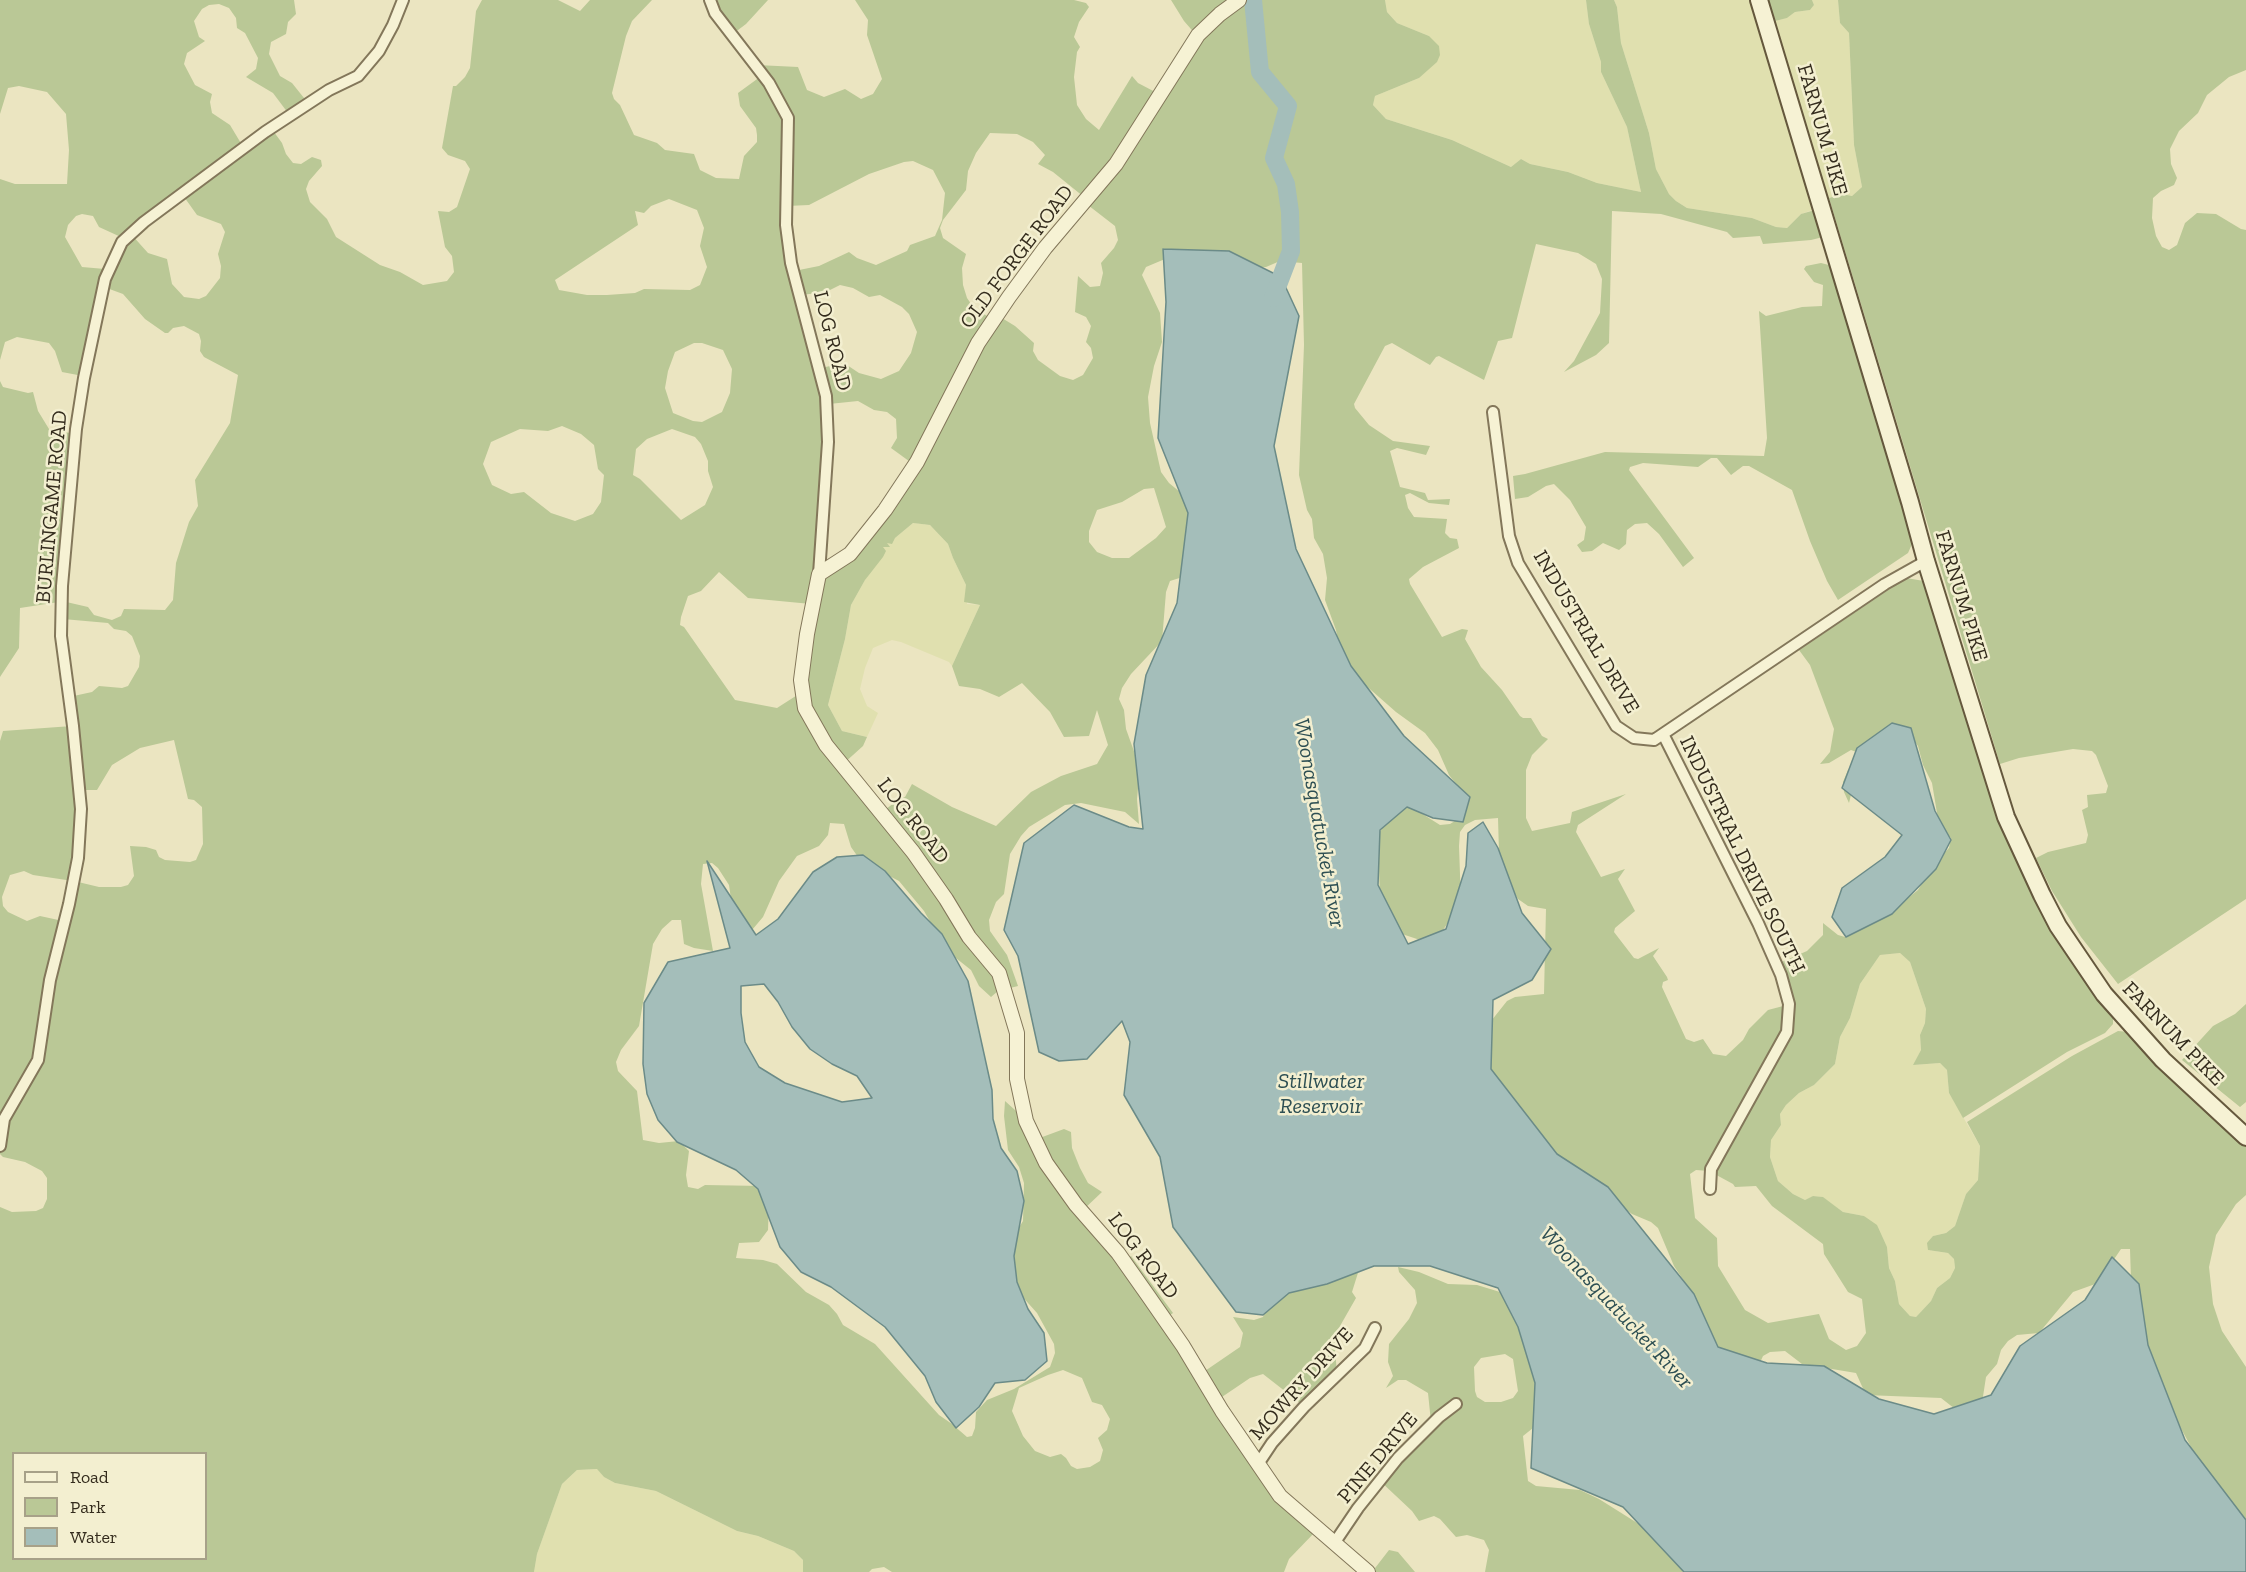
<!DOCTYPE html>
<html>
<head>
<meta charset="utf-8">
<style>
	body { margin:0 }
	#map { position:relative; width:2246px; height:1572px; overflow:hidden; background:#ebe5c1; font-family:"Zilla Slab",serif }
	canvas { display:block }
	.legend { position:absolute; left:12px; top:1452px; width:195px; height:108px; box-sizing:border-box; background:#f3efd0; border:2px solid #a7a188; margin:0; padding:8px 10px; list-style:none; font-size:18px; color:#342c1d }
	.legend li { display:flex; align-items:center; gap:12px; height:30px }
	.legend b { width:30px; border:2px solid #a7a188 }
</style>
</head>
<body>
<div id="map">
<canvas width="2246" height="1572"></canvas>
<ul class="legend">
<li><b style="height:8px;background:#f6f2d4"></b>Road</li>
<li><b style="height:16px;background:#bac896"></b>Park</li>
<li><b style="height:16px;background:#a4beba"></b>Water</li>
</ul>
</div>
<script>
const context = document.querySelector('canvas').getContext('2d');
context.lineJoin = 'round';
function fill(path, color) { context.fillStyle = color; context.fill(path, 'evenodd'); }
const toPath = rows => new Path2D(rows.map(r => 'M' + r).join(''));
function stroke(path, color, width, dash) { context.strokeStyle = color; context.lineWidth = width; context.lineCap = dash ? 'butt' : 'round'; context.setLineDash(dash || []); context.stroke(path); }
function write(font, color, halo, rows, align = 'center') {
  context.font = font + ' "Zilla Slab",serif'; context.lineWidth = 5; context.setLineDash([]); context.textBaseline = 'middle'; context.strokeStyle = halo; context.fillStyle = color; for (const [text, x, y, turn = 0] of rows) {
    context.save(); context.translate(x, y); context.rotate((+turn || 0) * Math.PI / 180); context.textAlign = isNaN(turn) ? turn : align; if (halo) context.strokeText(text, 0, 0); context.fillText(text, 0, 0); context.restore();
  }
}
fill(toPath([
	[1385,0,1586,0,1589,24,1601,62,1601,72,1627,127,1641,192,1597,183,1568,172,1530,164,1521,159,1511,167,1452,140,1386,119,1373,105,1375,96,1419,78,1429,36,1397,23,1387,12],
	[1614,0,1760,0,1770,22,1787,18,1795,12,1810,10,1814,5,1812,0,1838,0,1840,23,1849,33,1854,145,1862,187,1852,196,1842,194,1822,200,1821,207,1801,214,1787,228,1776,227,1752,218,1687,208,1676,201,1669,194,1656,169,1649,133,1621,43,1617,7],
	[913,523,930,525,948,544,953,558,966,585,967,604,980,605,952,666,949,662,901,642,892,640,873,648,865,668,860,689,867,706,878,713,867,737,842,731,828,705,845,639,851,605,886,542,895,538],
	[1900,953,1910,962,1926,1009,1925,1023,1920,1035,1921,1050,1914,1065,1940,1063,1947,1070,1949,1093,1980,1146,1978,1180,1966,1194,1955,1226,1946,1233,1933,1236,1928,1250,1948,1253,1954,1259,1955,1268,1950,1278,1937,1288,1931,1301,1916,1317,1910,1316,1899,1304,1895,1281,1889,1268,1887,1247,1864,1216,1843,1212,1822,1197,1814,1196,1805,1200,1793,1194,1778,1181,1770,1157,1771,1140,1781,1125,1780,1114,1786,1105,1799,1093,1814,1085,1835,1064,1840,1037,1850,1018,1860,984,1880,955],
	[598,1469,604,1477,615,1483,656,1491,737,1531,758,1536,794,1551,803,1560,803,1572,534,1572,537,1554,562,1484,577,1470]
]), '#e0e0af');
fill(toPath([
	[0,0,294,0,296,14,288,22,286,34,271,42,269,54,280,76,292,83,308,103,288,113,273,93,246,77,256,69,258,58,245,33,237,28,236,18,229,8,219,4,209,5,202,9,194,21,199,37,205,41,187,53,184,64,195,85,212,94,210,102,212,113,230,125,242,145,271,128,282,143,286,154,293,163,301,164,312,157,321,160,322,166,309,181,306,189,310,202,327,219,336,237,380,265,400,272,423,285,447,281,454,272,452,256,445,247,438,211,449,212,457,207,470,169,465,161,448,155,442,148,453,86,456,86,465,77,470,68,476,11,482,0,558,0,580,11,590,0,652,0,632,21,626,36,612,93,614,99,620,105,634,135,657,143,665,150,694,154,700,170,716,178,739,179,744,156,757,142,757,135,756,128,740,106,738,93,764,74,757,65,798,67,807,90,824,97,845,89,861,99,873,94,882,79,867,35,868,20,855,0,1074,0,1086,3,1089,7,1079,22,1074,37,1080,47,1077,52,1074,77,1077,105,1086,119,1099,130,1132,76,1138,83,1159,94,1197,36,1184,21,1171,0,1385,0,1387,12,1397,23,1429,36,1439,46,1440,55,1437,62,1419,78,1375,96,1373,105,1386,119,1452,140,1511,167,1521,159,1530,164,1568,172,1597,183,1641,192,1627,127,1601,72,1601,62,1589,24,1586,0,1614,0,1617,7,1621,43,1649,133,1656,169,1669,194,1676,201,1687,208,1752,218,1776,227,1787,228,1801,214,1815,210,1823,237,1811,240,1763,244,1760,236,1733,238,1727,232,1661,214,1612,211,1609,343,1596,355,1564,372,1574,361,1600,313,1602,279,1596,264,1578,253,1536,244,1512,338,1498,341,1484,380,1439,356,1436,357,1430,365,1392,343,1385,346,1354,404,1355,408,1369,425,1393,441,1430,446,1426,455,1397,448,1390,451,1400,487,1425,493,1428,500,1450,499,1449,505,1429,503,1410,493,1405,495,1408,508,1414,517,1447,519,1445,533,1450,538,1457,539,1459,548,1423,567,1409,579,1410,584,1442,637,1462,629,1468,630,1465,639,1481,667,1502,690,1520,716,1523,718,1531,718,1542,736,1548,739,1532,755,1526,770,1526,818,1532,831,1570,823,1572,812,1626,794,1578,825,1576,832,1601,877,1625,869,1618,879,1635,911,1615,928,1614,932,1634,958,1638,959,1659,948,1653,956,1667,977,1668,980,1663,982,1662,987,1686,1039,1694,1042,1703,1039,1713,1054,1726,1056,1743,1040,1749,1029,1768,1010,1787,1005,1777,964,1807,951,1823,935,1823,923,1838,935,1845,937,1854,933,1874,916,1903,902,1918,890,1933,865,1949,848,1951,838,1939,825,1932,783,1923,765,1918,746,1912,738,1855,778,1849,803,1844,792,1843,782,1848,770,1858,758,1859,753,1851,750,1829,763,1820,764,1830,752,1834,729,1810,665,1799,650,1906,578,1924,581,1991,799,2020,867,2049,924,2080,974,2113,1015,2113,1024,2105,1033,2067,1052,1963,1118,1949,1093,1947,1070,1940,1063,1913,1065,1921,1050,1920,1035,1925,1023,1926,1009,1910,962,1900,953,1880,955,1860,984,1850,1018,1840,1037,1835,1064,1814,1085,1799,1093,1786,1105,1780,1114,1781,1125,1771,1140,1770,1157,1778,1181,1793,1194,1805,1200,1813,1196,1823,1197,1843,1212,1864,1216,1877,1225,1887,1247,1889,1268,1895,1281,1899,1304,1910,1316,1916,1317,1931,1301,1937,1288,1950,1278,1955,1268,1954,1259,1948,1253,1928,1250,1927,1243,1933,1236,1946,1233,1955,1226,1966,1194,1978,1180,1980,1146,1967,1122,2072,1056,2118,1031,2129,1032,2246,1141,2246,1195,2236,1204,2216,1235,2209,1267,2213,1304,2222,1331,2246,1367,2246,1542,2193,1458,2190,1445,2133,1340,2130,1249,2121,1249,2098,1283,2073,1292,2039,1333,2017,1335,2008,1341,2001,1350,1997,1364,1986,1377,1982,1403,1959,1412,1941,1398,1866,1395,1856,1373,1802,1364,1785,1351,1770,1352,1763,1356,1758,1367,1702,1344,1694,1300,1686,1284,1674,1266,1658,1228,1651,1222,1632,1214,1584,1179,1580,1169,1524,1138,1476,1040,1507,1001,1515,997,1544,994,1546,909,1528,906,1518,899,1511,887,1499,853,1498,818,1475,820,1465,825,1460,832,1459,846,1461,903,1441,933,1420,940,1399,933,1380,901,1379,870,1373,842,1396,808,1413,808,1440,825,1450,824,1458,819,1465,795,1449,775,1438,750,1425,733,1396,712,1363,683,1340,652,1336,630,1325,600,1327,578,1323,554,1314,538,1312,519,1307,510,1299,475,1304,345,1302,263,1280,261,1266,267,1254,268,1165,259,1146,267,1142,275,1160,313,1162,342,1154,366,1148,397,1150,423,1161,472,1169,483,1186,497,1192,508,1189,575,1170,581,1166,592,1162,641,1131,674,1122,688,1119,699,1124,710,1126,729,1140,768,1137,799,1139,824,1125,812,1081,803,1065,805,1029,827,1021,836,1010,854,1004,894,996,902,989,920,990,931,1007,955,1018,986,998,991,991,997,979,986,971,970,947,951,924,911,899,881,866,864,858,857,851,847,844,824,830,823,828,835,819,846,797,856,779,881,763,917,752,930,733,913,729,885,718,868,712,863,703,864,701,884,713,951,694,948,684,944,681,920,672,920,662,929,653,944,639,1026,621,1050,616,1062,618,1071,637,1091,643,1140,659,1143,679,1141,689,1151,686,1175,688,1187,698,1189,705,1185,762,1186,769,1202,768,1230,759,1242,739,1243,736,1258,763,1260,777,1264,806,1292,829,1305,837,1314,843,1325,875,1344,939,1415,952,1424,967,1437,972,1436,975,1428,976,1412,987,1400,1014,1389,1050,1367,1055,1353,1054,1344,1037,1313,1020,1294,1011,1277,1015,1234,1023,1221,1024,1183,1019,1167,1008,1150,1004,1116,1005,1101,1025,1119,1037,1139,1064,1129,1071,1132,1072,1148,1080,1168,1088,1183,1102,1192,1083,1210,1125,1260,1131,1256,1173,1313,1166,1318,1202,1373,1240,1347,1243,1333,1233,1317,1254,1320,1263,1317,1269,1303,1282,1291,1362,1260,1352,1292,1356,1298,1340,1326,1335,1348,1337,1375,1304,1406,1263,1374,1250,1378,1219,1399,1254,1458,1316,1531,1289,1559,1284,1572,892,1572,884,1567,872,1569,869,1572,803,1572,803,1560,794,1551,758,1536,737,1531,656,1491,615,1483,604,1477,597,1469,577,1470,562,1484,537,1554,534,1572,0,1572,0,1207,12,1212,36,1211,43,1208,47,1199,47,1178,42,1171,25,1162,3,1157,0,1154,0,741,3,731,72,726,69,697,92,692,99,686,122,688,128,686,139,667,140,656,132,636,126,631,114,629,108,623,63,619,62,601,88,607,94,615,112,620,121,616,124,609,165,610,173,600,176,563,189,522,198,506,195,480,230,423,238,375,204,357,200,351,201,341,199,334,184,326,173,328,168,333,165,333,145,319,123,294,104,287,83,376,62,372,55,351,49,343,17,337,5,342,0,360,0,179,15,184,67,184,69,150,66,114,47,92,19,86,8,88,0,114],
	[990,133,1017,134,1033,142,1045,155,1038,164,1053,172,1084,197,1084,202,1115,226,1118,240,1114,248,1101,263,1103,273,1100,286,1090,287,1078,276,1075,312,1086,317,1091,326,1086,342,1091,348,1093,358,1083,375,1073,380,1060,376,1038,360,1033,351,1034,343,1015,326,997,315,992,319,974,308,967,298,963,285,962,268,966,254,943,238,940,228,943,220,966,190,968,171,976,153],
	[913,161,933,170,945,193,942,220,935,236,910,245,907,251,876,265,857,258,849,252,819,266,794,271,787,206,809,205,869,174,904,162],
	[182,194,197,215,221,224,225,232,218,254,221,266,220,278,206,296,199,299,184,297,172,284,167,259,148,253,131,234],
	[669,199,697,210,704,228,700,246,707,267,700,285,690,290,644,289,635,293,607,295,587,295,559,290,555,280,638,225,635,211,644,213,651,206],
	[82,214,93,216,99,227,123,238,105,269,82,267,65,237,68,225,76,216],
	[840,285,853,288,869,297,880,295,902,307,909,314,917,332,911,353,899,371,881,379,859,373,844,363,821,368,801,295,826,292],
	[694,343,702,343,723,350,732,369,730,393,722,412,702,422,693,421,673,413,665,388,668,371,675,352],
	[858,401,874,410,887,412,896,419,897,438,891,448,913,464,852,551,820,569,829,404],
	[562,426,581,434,594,445,598,469,604,475,601,502,593,514,575,521,551,513,524,492,511,494,492,485,483,464,491,442,520,429,548,431],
	[672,429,695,437,701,444,708,461,708,471,713,487,705,505,681,520,640,479,633,475,636,449,647,439],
	[1154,488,1166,527,1156,538,1129,558,1112,558,1097,552,1089,542,1089,531,1097,510,1122,502,1144,489],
	[913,523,930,525,948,544,953,558,966,585,964,602,980,605,952,666,959,686,980,689,999,697,1022,683,1050,712,1064,737,1089,736,1097,710,1108,745,1097,764,1061,776,1031,792,996,826,952,807,912,784,905,797,898,800,882,812,843,764,863,746,867,737,842,731,828,705,845,639,851,605,865,580,883,557,886,551,883,547,890,547,887,543,892,544,895,538],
	[719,572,748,598,811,604,802,692,777,708,735,700,684,627,680,625,681,617,688,596,701,591],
	[174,740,188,799,194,800,202,807,203,844,196,860,190,862,165,860,159,857,156,850,146,847,130,846,134,876,128,885,121,887,99,887,74,881,81,790,97,790,112,765,140,748],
	[24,871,33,875,73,881,63,921,40,916,27,921,8,912,3,906,2,897,10,875],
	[1696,1170,1709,1171,1733,1184,1735,1187,1756,1186,1772,1206,1823,1244,1824,1254,1848,1292,1862,1299,1866,1333,1857,1346,1846,1350,1829,1339,1819,1314,1768,1323,1745,1310,1718,1266,1717,1238,1695,1218,1690,1174],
	[1063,1370,1082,1378,1092,1402,1102,1405,1110,1419,1107,1430,1098,1438,1103,1450,1100,1461,1090,1467,1077,1469,1071,1466,1066,1458,1061,1454,1050,1457,1035,1451,1023,1436,1012,1411,1019,1388,1048,1375],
	[14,1454,206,1454,206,1558,14,1558],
	[711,0,768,0,746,24,734,33],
	[1768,0,1812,0,1814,5,1810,10,1795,12,1787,18,1775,21],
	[1838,0,2246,0,2246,70,2229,77,2207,95,2198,113,2179,131,2170,149,2171,164,2177,178,2174,185,2161,191,2153,198,2152,218,2156,236,2162,247,2169,250,2177,245,2185,223,2197,213,2216,214,2241,229,2246,230,2246,899,2118,984,2081,937,2052,891,2036,858,2048,852,2086,843,2088,835,2082,810,2088,807,2087,795,2106,793,2108,786,2096,755,2092,751,2073,749,2019,758,2000,764,1829,198,1842,194,1852,196,1862,187,1854,145,1849,33,1840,23],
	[1821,263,1829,265,1836,272,1912,533,1912,544,1908,553,1838,600,1827,581,1810,541,1792,490,1749,466,1743,466,1731,475,1717,458,1711,458,1698,467,1643,463,1630,467,1629,470,1694,558,1683,567,1659,534,1647,523,1635,524,1627,530,1626,544,1619,550,1603,543,1592,551,1582,552,1577,545,1584,540,1586,527,1570,500,1554,484,1546,486,1528,497,1515,499,1513,476,1525,474,1605,452,1764,456,1767,438,1759,311,1766,316,1802,307,1822,306,1823,285,1814,282,1804,269,1806,266],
	[0,381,3,387,28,393,33,392,38,411,49,429,75,434,59,602,20,608,19,648,0,677],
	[2246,1004,2246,1102,2240,1107,2182,1060,2213,1026,2235,1014],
	[1398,1267,1419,1272,1448,1284,1477,1285,1500,1292,1539,1340,1533,1428,1523,1436,1528,1481,1536,1486,1580,1490,1599,1499,1658,1536,1668,1546,1683,1572,1485,1572,1489,1550,1484,1540,1467,1535,1456,1537,1440,1519,1434,1516,1419,1521,1412,1511,1379,1480,1431,1422,1428,1393,1406,1380,1398,1380,1386,1388,1393,1376,1388,1362,1389,1344,1409,1319,1417,1303,1415,1290,1399,1272],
	[1505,1354,1513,1359,1518,1391,1513,1398,1501,1402,1485,1402,1477,1397,1475,1391,1474,1367,1481,1358],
	[1389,1550,1398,1552,1415,1572,1372,1572]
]), '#bac896');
const water = toPath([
	[1163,249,1229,251,1281,277,1299,316,1274,446,1296,549,1351,666,1404,736,1470,797,1463,822,1433,818,1407,807,1380,830,1378,885,1408,944,1446,929,1466,866,1468,833,1483,822,1498,848,1522,913,1551,949,1532,980,1493,1000,1491,1069,1557,1154,1608,1187,1694,1294,1718,1347,1767,1363,1824,1366,1879,1399,1934,1414,1991,1395,2020,1346,2085,1300,2112,1257,2139,1284,2148,1345,2185,1440,2246,1520,2246,1572,1684,1572,1623,1507,1531,1468,1535,1383,1518,1327,1498,1288,1430,1266,1374,1266,1327,1284,1289,1293,1263,1315,1236,1312,1173,1227,1160,1157,1124,1095,1130,1042,1122,1021,1087,1059,1059,1061,1039,1052,1018,956,1004,930,1024,843,1074,805,1129,827,1143,829,1134,744,1146,675,1177,603,1188,513,1158,438,1166,302,1163,249],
	[1892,723,1911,728,1935,811,1951,840,1936,869,1892,914,1846,937,1832,917,1842,888,1885,857,1902,835,1842,788,1857,748,1892,723],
	[863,855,885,871,921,913,942,934,968,981,992,1090,993,1119,1001,1148,1017,1171,1024,1201,1014,1256,1017,1282,1028,1309,1044,1333,1047,1361,1025,1380,995,1383,979,1407,956,1428,936,1402,925,1376,885,1327,831,1287,801,1272,780,1247,758,1189,736,1170,677,1142,658,1120,647,1094,643,1064,644,1003,668,962,730,948,707,861,756,935,778,919,813,872,837,857,863,855],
	[764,984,778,1002,792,1027,810,1049,832,1064,857,1076,872,1098,842,1102,785,1083,759,1067,745,1042,741,1013,741,986,764,984]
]);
fill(water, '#a4beba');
stroke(water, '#6b8b88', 1.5);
stroke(toPath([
	[1253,0,1260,72,1288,106,1274,158,1286,184,1290,212,1291,251,1273,298]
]), '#a4beba', 18);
const minor = toPath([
	[710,0,715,13,769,83,788,118,786,225,791,263,826,396,828,442,819,574],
	[1493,412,1509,536,1518,563,1616,726,1634,738,1654,740,1885,584,1926,561],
	[1663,734,1758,923,1781,975,1789,1004,1787,1032,1711,1169,1710,1189],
	[0,1146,4,1119,38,1060,50,980,69,904,78,858,81,809,73,726,61,636,62,586,76,429,84,378,105,279,122,242,144,222,265,132,329,90,358,76,379,51,393,25,403,0],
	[1258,1464,1272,1443,1304,1407,1365,1348,1375,1328],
	[1335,1542,1358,1508,1398,1458,1439,1417,1456,1404]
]);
const tertiary = toPath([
	[1239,0,1220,14,1198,35,1116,164,1045,248,1009,297,978,343,917,462,885,510,850,554,819,574,807,634,801,680,805,708,826,745,913,852,946,899,969,937,999,973,1017,1033,1017,1079,1026,1121,1046,1163,1076,1205,1118,1253,1149,1297,1183,1346,1222,1411,1280,1496,1368,1572]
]);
const secondary = toPath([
	[1759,0,1910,502,1926,561,2006,817,2042,895,2058,926,2104,994,2163,1060,2246,1137]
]);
stroke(minor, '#83775a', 14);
stroke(tertiary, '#83775a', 16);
stroke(secondary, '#65583d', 20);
stroke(minor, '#f6f2d4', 10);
stroke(tertiary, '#f6f2d4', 14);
stroke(secondary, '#f6f2d4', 16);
write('21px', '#342c1d', '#f3efd0', [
	["FARNUM PIKE",1822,130,74],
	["OLD FORGE ROAD",1017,257,-53],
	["LOG ROAD",832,341,76],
	["BURLINGAME ROAD",52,507,-85],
	["FARNUM PIKE",1961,596,73],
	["INDUSTRIAL DRIVE",1586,632,59],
	["LOG ROAD",913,821,52],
	["INDUSTRIAL DRIVE SOUTH",1742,855,64],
	["FARNUM PIKE",2173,1034,46],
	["LOG ROAD",1143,1256,53],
	["MOWRY DRIVE",1302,1384,-48],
	["PINE DRIVE",1378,1458,-50]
]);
write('italic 22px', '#2d4f53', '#f3efd0', [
	["Woonasquatucket River",1319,823,80],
	["Stillwater",1321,1082],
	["Reservoir",1321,1107],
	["Woonasquatucket River",1616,1308,47]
]);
</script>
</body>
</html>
